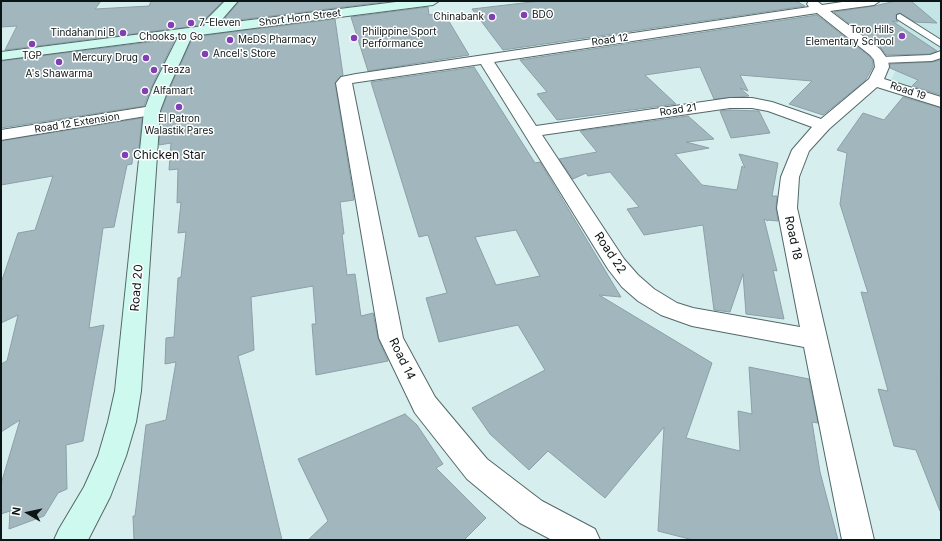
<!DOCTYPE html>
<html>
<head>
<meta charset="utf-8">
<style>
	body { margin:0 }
	#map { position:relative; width:942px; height:541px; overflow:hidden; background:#d7eeee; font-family:Inter,sans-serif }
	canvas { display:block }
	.frame { position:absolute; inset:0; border:2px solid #0c1515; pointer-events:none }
	.north { position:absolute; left:8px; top:493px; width:40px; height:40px; -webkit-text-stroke:3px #fff; paint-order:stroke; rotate:279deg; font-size:11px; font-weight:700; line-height:16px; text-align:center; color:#0c1515 }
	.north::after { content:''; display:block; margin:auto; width:14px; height:18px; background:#0c1515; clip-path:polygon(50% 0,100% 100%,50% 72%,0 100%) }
</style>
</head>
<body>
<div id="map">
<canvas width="942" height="541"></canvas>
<div class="frame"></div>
<div class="north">N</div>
</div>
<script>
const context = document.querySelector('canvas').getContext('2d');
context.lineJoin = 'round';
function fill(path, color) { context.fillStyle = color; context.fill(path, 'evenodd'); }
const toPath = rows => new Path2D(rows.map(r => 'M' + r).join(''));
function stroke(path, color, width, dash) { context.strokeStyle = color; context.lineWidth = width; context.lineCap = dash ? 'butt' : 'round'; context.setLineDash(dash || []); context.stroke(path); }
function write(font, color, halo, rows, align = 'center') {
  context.font = font + ' Inter,sans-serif'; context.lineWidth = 3; context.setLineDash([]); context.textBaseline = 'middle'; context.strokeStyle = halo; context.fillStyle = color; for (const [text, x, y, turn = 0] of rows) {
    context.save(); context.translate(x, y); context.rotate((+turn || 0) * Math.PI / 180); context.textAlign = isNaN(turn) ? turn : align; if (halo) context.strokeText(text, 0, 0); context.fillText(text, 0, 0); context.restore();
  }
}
fill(toPath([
	[916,1,941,1,941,98,890,82,896,70,892,59,836,13]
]), '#c3e5e5');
const building = toPath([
	[1,1,101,1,95,9,149,6,151,1,223,1,206,18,203,25,5,50,17,26,1,27,1,1],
	[239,1,392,1,222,22,239,1],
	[540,1,796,1,805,6,503,50,472,9,540,1],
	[896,1,911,1,937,23,915,22,900,13,896,15,896,19,898,22,892,21,937,51,930,54,886,55,881,48,834,12,874,6,896,1],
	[428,7,429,15,444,13,469,55,368,71,351,17,428,7],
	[817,15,869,56,873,61,873,67,865,81,823,115,789,104,812,81,740,75,748,91,740,88,749,96,714,99,700,67,645,75,676,104,557,120,537,94,547,92,520,60,817,15],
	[335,19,343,75,335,83,354,200,340,202,344,234,342,234,347,275,355,274,361,316,373,313,378,338,388,361,316,375,312,324,316,324,313,286,251,297,254,350,238,356,282,540,134,540,133,516,135,516,146,425,166,420,176,362,165,364,166,338,174,337,178,278,181,277,186,232,178,233,181,202,177,203,178,169,169,170,171,143,159,145,161,111,170,88,193,37,335,19],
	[175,39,152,86,144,106,1,128,1,61,175,39],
	[941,60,941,95,912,86,918,80,890,68,890,64,932,62,941,60],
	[474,67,535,163,540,162,621,297,599,295,712,363,686,438,740,451,738,411,752,414,749,367,809,379,818,423,812,422,820,472,838,540,693,540,658,531,664,427,605,498,548,451,529,470,490,434,472,408,545,370,518,325,439,342,426,298,447,293,428,235,419,237,371,82,474,67],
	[516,230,540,276,496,285,475,237,516,230],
	[903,97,941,108,940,511,916,450,894,446,878,389,888,391,861,292,868,293,840,204,847,153,837,150,863,113,884,120,903,97],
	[730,110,759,111,770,133,731,138,720,111,730,110],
	[688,116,714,139,686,142,709,148,675,154,702,185,737,190,742,166,745,168,739,154,778,163,772,196,777,196,776,208,778,221,768,220,768,221,764,219,777,271,773,270,784,319,746,314,743,274,730,312,714,310,703,225,644,235,627,209,639,207,610,172,588,176,586,173,573,179,559,159,597,152,580,131,688,116],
	[142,118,139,148,133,149,132,164,127,165,114,227,103,228,89,328,104,325,83,441,66,445,67,489,58,493,44,516,9,529,10,511,1,514,1,484,20,420,1,432,1,364,7,361,18,315,1,323,1,283,18,233,35,230,53,176,1,185,1,141,142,118],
	[405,414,417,425,443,464,436,468,486,518,464,540,308,540,328,521,298,459,405,414]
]);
fill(building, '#a1b6bd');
stroke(building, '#8b9fa6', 1);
const lane = toPath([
	[900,14,941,40,941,47,897,19,897,15,900,14],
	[941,51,941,58,932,61,881,63,876,60,881,57,930,55,941,51]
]);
const street = toPath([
	[809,1,817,1,822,5,849,1,880,1,874,5,830,11,880,49,888,60,889,67,884,79,941,97,941,107,877,87,829,129,809,151,799,177,797,208,874,540,842,540,804,347,692,326,661,315,638,301,622,287,608,269,481,64,352,83,403,338,435,397,487,459,542,501,595,529,600,540,552,540,520,523,467,479,415,413,379,338,336,83,341,77,356,74,809,7,807,4,809,1],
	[817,13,870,55,874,60,875,67,869,79,821,119,772,102,752,98,730,98,536,126,494,62,817,13],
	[730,108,752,108,768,111,812,127,792,150,781,177,777,208,800,327,693,308,677,303,654,289,638,275,624,259,542,135,730,108],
	[152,106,158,108,160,111,158,114,1,140,1,130,152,106]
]);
const secondary = toPath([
	[225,1,238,1,218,24,404,1,439,1,433,5,192,36,169,87,160,111,141,391,136,422,126,456,110,497,88,540,54,540,59,529,84,487,98,456,108,422,115,391,144,111,153,87,178,37,1,60,1,52,204,26,207,19,225,1]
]);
stroke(lane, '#546869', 2);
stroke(street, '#546869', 2);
stroke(secondary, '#546869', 2);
fill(lane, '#fff');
fill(street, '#fff');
fill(secondary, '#cef9ef');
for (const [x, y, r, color] of [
	[524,15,4,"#813fb3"],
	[492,17,4,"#813fb3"],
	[191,23,4,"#813fb3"],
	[171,25,4,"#813fb3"],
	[123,33,4,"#813fb3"],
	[902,36,4,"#813fb3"],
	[354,38,4,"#813fb3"],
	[230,40,4,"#813fb3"],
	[32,44,4,"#813fb3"],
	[205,54,4,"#813fb3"],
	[146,58,4,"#813fb3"],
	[59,62,4,"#813fb3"],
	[154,70,4,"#813fb3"],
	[145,91,4,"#813fb3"],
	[179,107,4,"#813fb3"],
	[125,155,4,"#813fb3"]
]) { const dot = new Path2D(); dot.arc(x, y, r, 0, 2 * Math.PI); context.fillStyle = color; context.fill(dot); stroke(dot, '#fff', 1.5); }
write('10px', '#0c1515', '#fff', [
	["BDO",532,15],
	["Chinabank",484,17,"right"],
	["7-Eleven",199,23],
	["Toro Hills",894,30,"right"],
	["Elementary School",894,42,"right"],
	["Philippine Sport",362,32],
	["Performance",362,44],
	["Tindahan ni B",115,33,"right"],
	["Chooks to Go",171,37,"center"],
	["MeDS Pharmacy",238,40],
	["Ancel's Store",213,54],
	["TGP",32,56,"center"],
	["Mercury Drug",138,58,"right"],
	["Teaza",162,70],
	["A's Shawarma",59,74,"center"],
	["Alfamart",153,91],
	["El Patron",179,119,"center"],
	["Walastik Pares",179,131,"center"]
], 'left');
write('10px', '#0c1515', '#fff', [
	["Short Horn Street",300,18,-7],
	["Road 12",610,40,-8],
	["Road 19",908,91,18],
	["Road 21",678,110,-9],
	["Road 12 Extension",77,123,-9]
]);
write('12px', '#0c1515', '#fff', [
	["Chicken Star",133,155]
], 'left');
write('12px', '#0c1515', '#fff', [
	["Road 18",793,238,78],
	["Road 22",610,253,56],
	["Road 20",137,288,-85],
	["Road 14",402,359,64]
]);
</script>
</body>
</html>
